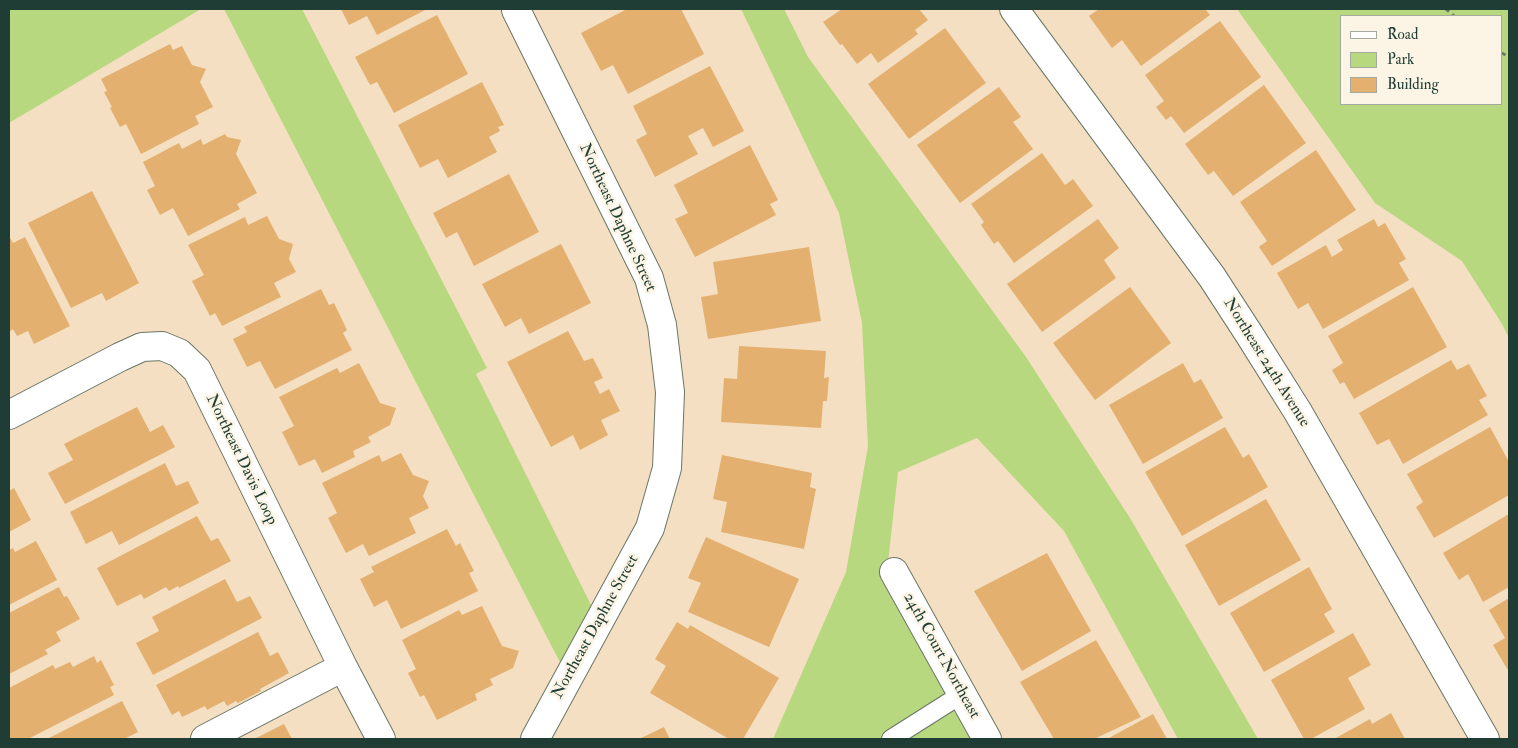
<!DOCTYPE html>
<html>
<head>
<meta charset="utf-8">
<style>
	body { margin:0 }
	#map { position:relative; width:1518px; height:748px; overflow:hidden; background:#f4dfc2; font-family:"IM FELL Double Pica",serif }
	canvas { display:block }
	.frame { position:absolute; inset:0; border:10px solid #1f3d34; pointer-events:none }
	.legend { position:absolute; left:1340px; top:15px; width:162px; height:90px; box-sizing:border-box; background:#fcf5e5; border:1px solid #a4ab9e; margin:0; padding:6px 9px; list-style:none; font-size:15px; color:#1f3d34 }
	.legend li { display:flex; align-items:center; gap:10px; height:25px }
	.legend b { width:25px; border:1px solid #a4ab9e }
</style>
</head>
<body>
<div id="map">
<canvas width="1518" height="748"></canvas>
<div class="frame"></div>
<ul class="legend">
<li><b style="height:6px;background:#fff"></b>Road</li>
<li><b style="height:14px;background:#b8d880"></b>Park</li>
<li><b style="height:14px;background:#e3b070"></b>Building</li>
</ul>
</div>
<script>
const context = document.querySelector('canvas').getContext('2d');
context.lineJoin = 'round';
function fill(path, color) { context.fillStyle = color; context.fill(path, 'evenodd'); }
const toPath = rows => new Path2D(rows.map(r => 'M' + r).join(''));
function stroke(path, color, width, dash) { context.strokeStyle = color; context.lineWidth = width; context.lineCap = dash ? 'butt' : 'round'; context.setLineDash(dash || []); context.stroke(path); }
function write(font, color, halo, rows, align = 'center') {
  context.font = font + ' "IM FELL Double Pica",serif'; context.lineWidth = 5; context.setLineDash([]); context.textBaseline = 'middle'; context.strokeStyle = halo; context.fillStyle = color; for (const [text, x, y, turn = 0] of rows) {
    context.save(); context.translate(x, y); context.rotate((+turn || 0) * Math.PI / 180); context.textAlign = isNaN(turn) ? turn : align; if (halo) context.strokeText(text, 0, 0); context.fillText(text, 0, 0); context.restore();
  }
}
fill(toPath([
	[9,9,201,9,9,123],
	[224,9,302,9,487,368,476,374,599,621,568,678],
	[741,9,784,9,808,57,1026,357,1130,518,1258,739,1178,739,1064,531,977,438,898,472,887,572,987,739,773,739,846,572,868,446,862,323,839,213],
	[1237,9,1509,9,1509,338,1502,324,1462,261,1375,203],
	[1342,16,1502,16,1502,104,1342,104]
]), '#b8d880');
fill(toPath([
	[341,9,427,9,377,35,367,16,349,25],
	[627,9,681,9,704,54,628,94,613,65,601,71,581,33],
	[842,9,919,9,928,20,915,30,918,34,878,63,871,53,857,64,842,44,840,45,823,22],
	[1099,9,1205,9,1210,15,1141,66,1122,40,1112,48,1089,16],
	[437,15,468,74,394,113,377,82,370,85,355,57],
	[1220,21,1261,77,1184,133,1171,116,1166,120,1156,107,1164,101,1145,75],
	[945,28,986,83,909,139,868,84],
	[170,44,173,50,182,46,192,65,206,69,200,82,213,107,195,116,199,124,141,154,126,124,120,127,110,108,112,107,104,92,107,91,101,79],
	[710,66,744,131,713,147,703,128,688,136,698,154,655,177,636,140,647,134,633,106],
	[482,82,504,125,498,127,500,131,489,137,497,152,448,178,438,159,420,168,398,125],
	[1264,85,1306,143,1233,196,1214,171,1208,175,1185,144],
	[999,87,1021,117,1013,122,1033,149,960,203,917,145],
	[225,134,227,137,241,140,236,154,257,193,237,204,240,209,188,236,173,208,160,215,147,190,155,186,143,162,179,143,182,149,201,139,203,145],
	[750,145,778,200,770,204,776,215,695,257,675,219,688,213,674,185],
	[1316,150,1356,210,1272,266,1259,247,1267,241,1240,202],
	[1042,153,1065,185,1073,179,1093,206,1014,263,998,241,994,244,981,225,984,222,971,204],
	[509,174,539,232,474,266,457,232,446,238,433,213],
	[92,191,139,283,106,301,102,293,71,308,28,223],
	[267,216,279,239,293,244,289,259,296,272,274,283,281,297,222,326,215,313,210,316,192,281,204,275,188,245,245,217,248,225],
	[1098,219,1119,248,1104,260,1116,278,1042,332,1007,284],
	[1374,219,1378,227,1385,223,1406,259,1399,263,1409,280,1323,329,1308,303,1298,309,1277,273,1326,245,1332,257,1343,250,1337,240],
	[9,236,13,243,25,237,70,326,34,344,28,331,17,336,13,329,9,332],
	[561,244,591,303,529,334,521,318,505,327,482,284],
	[809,247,821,321,708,339,701,297,718,294,713,262],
	[1130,287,1171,343,1095,400,1053,343],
	[1413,287,1447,347,1354,399,1344,382,1340,384,1332,370,1343,363,1328,336],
	[321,289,329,305,334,303,347,330,343,333,352,350,275,389,260,361,247,367,233,339,247,332,244,327],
	[568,331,584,361,593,358,603,378,594,382,600,394,609,389,620,411,601,420,608,435,580,450,573,435,551,447,507,362],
	[739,346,826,351,824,378,829,377,827,401,823,401,821,428,721,422,724,378,737,379],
	[1451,360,1457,370,1469,364,1487,396,1479,400,1488,415,1403,464,1389,439,1377,445,1359,413],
	[359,363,380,403,396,408,390,425,368,437,371,442,353,451,355,457,322,473,315,459,299,466,282,432,294,426,279,397,337,368,340,373],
	[1183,363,1194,383,1201,379,1223,418,1143,464,1109,405],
	[137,407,150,432,163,425,175,447,65,504,48,473,73,460,64,444],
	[1225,427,1243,458,1249,454,1268,487,1182,536,1145,472],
	[1490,427,1509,462,1509,495,1434,538,1416,507,1423,502,1407,474],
	[401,453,413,475,429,481,423,496,429,508,409,518,416,533,369,556,363,544,346,553,328,518,337,513,322,483,379,455,382,462],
	[722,455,812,473,810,487,816,489,804,549,721,532,727,502,713,499],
	[165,463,176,486,188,481,199,503,119,545,112,531,86,544,70,512],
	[14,488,31,520,9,532,9,491],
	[1266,499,1301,560,1219,606,1185,545],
	[1509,514,1509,587,1483,602,1468,574,1459,580,1443,553],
	[197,516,211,541,218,538,231,561,179,588,178,586,169,591,166,587,144,599,141,594,117,606,97,568],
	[447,529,456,546,460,543,474,571,469,573,478,591,401,629,387,600,374,607,360,579,374,572,371,567],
	[706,537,799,579,769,647,688,612,701,583,688,578],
	[36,541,57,580,9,605,9,550,13,548,15,552],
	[1047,553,1091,631,1022,671,974,591],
	[1309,567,1332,609,1324,614,1335,632,1264,672,1230,613],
	[225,579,237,602,250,596,262,618,153,675,136,643,159,631,152,617],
	[59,587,64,597,67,596,80,619,56,632,61,641,45,650,48,654,9,674,9,613],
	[1509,598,1509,672,1493,645,1505,638,1489,610],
	[482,606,502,646,519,651,513,668,490,679,493,685,475,694,477,700,437,720,424,695,420,697,408,673,416,669,402,640,459,610,462,615],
	[677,622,688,629,690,625,779,678,743,739,729,739,650,693,666,666,655,659],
	[258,632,270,656,278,652,289,673,260,689,261,691,238,703,236,701,227,706,224,701,207,710,205,706,182,717,179,711,172,715,156,685],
	[1353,633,1371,665,1348,678,1365,709,1311,739,1304,739,1271,680],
	[1096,640,1141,717,1094,739,1054,739,1020,682],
	[94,656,97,663,101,660,114,685,110,687,114,695,28,739,10,739,9,736,9,688,53,665,55,669,70,662,73,667],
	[122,701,138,732,124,739,47,739],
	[1391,713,1405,739,1334,739,1370,719,1372,724],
	[1153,714,1167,739,1107,739],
	[284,724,292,739,254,739],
	[664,727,670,739,639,739]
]), '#e3b070');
const service = toPath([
	[891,739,962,694]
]);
const minor = toPath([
	[518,9,516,10,649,278,662,325,670,392,667,468,650,528,535,739],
	[1014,9,1212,277,1249,334,1298,412,1485,739],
	[9,415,120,357,142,347,162,346,179,353,197,370,343,667,381,739],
	[894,572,987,739],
	[205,739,343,667]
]);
stroke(service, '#6a7666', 20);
stroke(minor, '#6a7666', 30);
stroke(toPath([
	[1446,9,1454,16],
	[1502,53,1509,57]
]), '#6a7666', 3, [4, 4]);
stroke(service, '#fff', 18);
stroke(minor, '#fff', 28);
write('16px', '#1f3d34', '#fcf5e5', [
	["Northeast Daphne Street",617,218,65],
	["Northeast 24th Avenue",1266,363,58],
	["Northeast Davis Loop",241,460,64],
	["Northeast Daphne Street",596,627,-61],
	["24th Court Northeast",941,656,61]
]);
</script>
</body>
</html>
